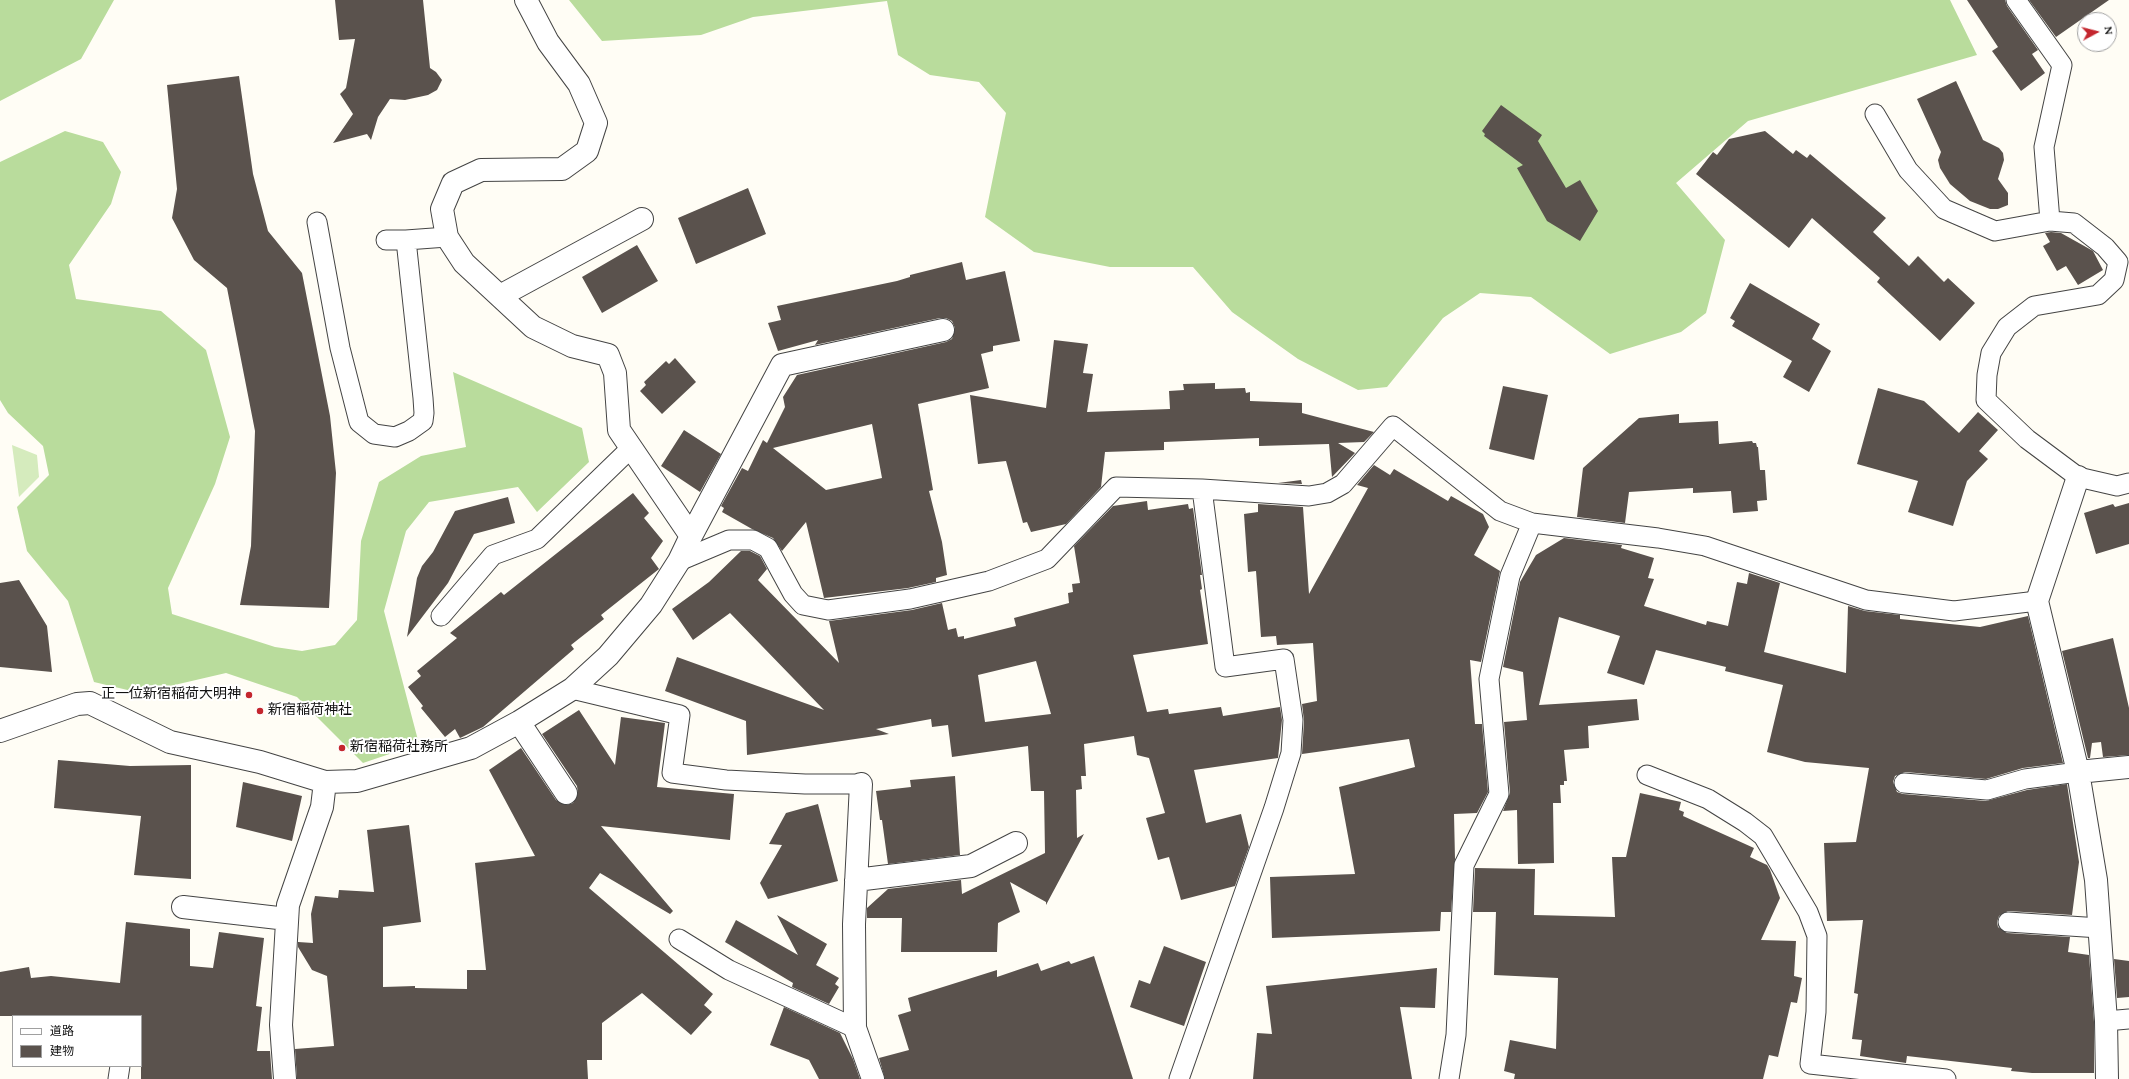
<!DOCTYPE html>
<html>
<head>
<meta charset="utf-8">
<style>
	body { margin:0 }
	#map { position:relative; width:2129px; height:1079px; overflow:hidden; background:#fffdf5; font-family:Spectral,"Noto Sans JP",serif }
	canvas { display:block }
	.legend { position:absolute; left:12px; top:1015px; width:130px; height:52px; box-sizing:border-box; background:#fff; border:1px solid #a0a0a0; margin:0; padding:5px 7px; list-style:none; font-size:12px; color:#111 }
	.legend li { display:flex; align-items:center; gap:8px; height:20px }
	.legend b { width:20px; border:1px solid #a0a0a0 }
	.north { position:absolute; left:2077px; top:12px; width:40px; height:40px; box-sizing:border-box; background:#fff; border:1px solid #a0a0a0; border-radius:50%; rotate:83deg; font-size:11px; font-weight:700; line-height:16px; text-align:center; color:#111 }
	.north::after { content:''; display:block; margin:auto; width:14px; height:18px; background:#c4262e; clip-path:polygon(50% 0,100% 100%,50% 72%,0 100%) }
</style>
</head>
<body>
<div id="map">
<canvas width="2129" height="1079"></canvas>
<ul class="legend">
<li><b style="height:5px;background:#fff"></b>道路</li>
<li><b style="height:11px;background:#5a524d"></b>建物</li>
</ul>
<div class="north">N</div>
</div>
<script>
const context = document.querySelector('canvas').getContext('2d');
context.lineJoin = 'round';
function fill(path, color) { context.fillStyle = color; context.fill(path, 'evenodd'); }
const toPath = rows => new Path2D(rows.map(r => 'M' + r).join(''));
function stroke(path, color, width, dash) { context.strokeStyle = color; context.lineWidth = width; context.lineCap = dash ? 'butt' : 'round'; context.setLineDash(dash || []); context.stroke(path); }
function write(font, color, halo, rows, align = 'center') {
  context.font = font + ' Spectral,"Noto Sans JP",serif'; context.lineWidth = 4; context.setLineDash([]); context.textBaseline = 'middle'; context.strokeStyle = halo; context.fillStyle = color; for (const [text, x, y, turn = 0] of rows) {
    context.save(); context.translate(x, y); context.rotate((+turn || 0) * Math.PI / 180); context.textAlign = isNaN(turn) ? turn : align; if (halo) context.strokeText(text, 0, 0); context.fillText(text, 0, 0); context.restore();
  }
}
fill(toPath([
	[12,445,37,455,39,477,19,497]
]), '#d5ebbd');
fill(toPath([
	[0,0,114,0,81,59,0,101],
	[569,0,1950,0,1977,55,1748,121,1676,183,1725,240,1706,313,1681,332,1610,354,1531,297,1480,293,1443,318,1387,387,1358,390,1298,359,1232,312,1193,267,1110,267,1034,252,985,217,1006,113,979,82,930,75,898,55,887,1,753,17,701,35,602,41],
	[65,131,103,142,121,172,111,204,69,265,76,299,161,311,206,350,230,437,215,484,168,588,172,614,275,647,302,651,335,645,357,620,361,541,379,482,421,456,466,447,453,372,582,428,589,462,537,512,518,487,429,502,406,531,384,611,419,744,363,763,297,697,226,673,140,693,94,682,68,601,27,551,17,507,49,475,43,446,8,413,0,400,0,162]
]), '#b9dc9c');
fill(toPath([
	[335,0,423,0,430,68,436,72,442,80,437,90,428,95,405,100,390,99,378,117,371,140,367,134,333,143,353,114,340,94,346,88,355,39,339,40],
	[1967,0,2005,0,2007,6,2038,50,2032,54,2045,73,2021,91,1992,51,1998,47],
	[2029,0,2109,0,2056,37],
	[239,76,253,174,268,231,302,273,330,416,336,473,329,608,240,605,251,546,255,431,227,288,194,260,172,218,177,189,167,85],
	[1956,81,1983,140,1999,148,2003,153,2004,160,1998,179,2008,193,2008,205,1998,209,1990,209,1970,201,1950,184,1940,168,1938,160,1941,152,1917,99],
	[1501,105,1542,135,1538,141,1566,188,1580,180,1598,211,1580,241,1547,221,1517,168,1523,165,1484,136,1485,134,1482,131],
	[1765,131,1793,154,1796,150,1807,158,1810,154,1886,218,1873,232,1909,266,1918,256,1944,282,1948,278,1975,303,1940,341,1877,282,1880,278,1812,218,1789,248,1696,174,1713,152,1717,155,1729,139],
	[748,188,766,234,696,264,678,218],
	[2051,232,2061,233,2086,247,2093,251,2103,270,2078,285,2066,266,2057,271,2043,246,2050,242,2045,233],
	[637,245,658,281,602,313,582,277],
	[962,262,966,280,1005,271,1020,341,993,346,993,351,981,354,989,388,918,404,933,490,929,491,942,542,947,575,936,578,936,582,908,588,824,598,806,522,782,551,773,538,752,529,722,512,724,508,721,506,742,468,748,471,763,440,767,443,785,407,783,397,797,375,946,342,952,339,955,328,952,321,946,318,940,318,815,345,818,340,778,351,768,323,781,320,777,306,897,281,910,277,910,275],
	[872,424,882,478,826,490,773,448],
	[1750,283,1820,324,1812,339,1831,351,1809,392,1783,377,1792,361,1732,326,1735,321,1730,318],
	[1054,340,1088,344,1083,373,1093,374,1087,412,1170,409,1169,391,1184,390,1183,384,1215,383,1215,389,1245,388,1246,393,1250,392,1250,401,1302,403,1302,413,1374,432,1364,442,1338,443,1355,453,1332,477,1329,444,1259,446,1259,438,1164,442,1164,450,1105,452,1101,487,1066,524,1031,532,1027,522,1023,523,1006,461,978,464,970,395,1046,408],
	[675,358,696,382,662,414,640,391,646,385,644,382,666,361,669,364],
	[1503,386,1548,395,1534,460,1489,449],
	[1878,388,1924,401,1959,433,1978,412,1998,430,1979,451,1988,459,1967,481,1953,526,1908,512,1918,481,1857,464],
	[1679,414,1679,423,1718,421,1719,444,1752,441,1753,443,1756,443,1757,447,1758,447,1760,470,1765,470,1767,500,1757,501,1758,511,1733,513,1731,491,1693,493,1693,488,1629,492,1625,523,1577,517,1583,468,1639,418],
	[684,430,721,454,700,492,661,466],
	[1374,465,1390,475,1394,469,1448,501,1451,496,1483,514,1489,527,1474,555,1500,571,1481,662,1470,660,1475,724,1482,724,1488,792,1477,813,1454,814,1455,859,1451,912,1441,912,1440,931,1272,938,1270,877,1355,874,1339,787,1415,767,1409,739,1302,754,1304,721,1302,704,1317,701,1313,643,1277,645,1276,636,1261,637,1256,571,1248,572,1244,514,1258,512,1258,504,1303,507,1309,594,1368,488,1357,485],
	[1301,480,1302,484,1278,483],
	[633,493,649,513,644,518,663,541,651,558,659,569,601,615,604,619,571,645,574,649,483,727,460,738,455,729,445,737,421,708,423,706,408,687,421,676,417,671,457,638,450,633,501,592,504,595],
	[508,497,515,523,474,534,448,583,407,637,417,578,422,566,433,552,455,511],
	[1147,501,1148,510,1188,504,1189,509,1193,508,1202,575,1200,575,1202,589,1200,590,1208,644,1133,655,1147,712,1168,709,1169,714,1221,707,1223,716,1280,707,1282,720,1278,758,1194,770,1206,823,1241,814,1249,847,1235,886,1181,900,1169,857,1158,860,1146,818,1165,813,1149,758,1137,755,1134,736,1084,744,1086,776,1081,776,1082,789,1076,790,1077,838,1084,834,1046,905,1046,902,1010,882,1020,912,998,923,997,952,901,952,902,918,867,918,867,908,888,889,961,880,962,894,1045,853,1044,791,1031,791,1028,746,952,757,948,725,932,727,931,719,876,729,889,734,747,755,746,721,665,691,677,657,824,710,730,613,693,640,672,609,709,582,741,551,750,551,760,556,767,569,758,580,839,663,829,621,912,610,942,603,948,630,956,628,958,637,964,636,964,639,1016,626,1014,618,1069,603,1068,593,1073,592,1072,584,1080,583,1074,546,1113,506],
	[1036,661,1051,714,985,722,978,675],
	[2129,503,2129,544,2096,554,2084,513,2113,504,2115,507],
	[1564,538,1622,545,1621,548,1654,558,1648,578,1654,579,1644,606,1706,625,1707,621,1728,626,1737,582,1747,584,1749,573,1780,583,1764,652,1846,673,1848,606,1865,611,1900,615,1900,619,1980,627,2028,616,2063,763,2023,768,1986,779,1905,772,1895,776,1893,782,1897,792,1903,794,1986,801,2027,790,2067,784,2079,862,2072,915,2008,911,1999,916,1997,922,1998,927,2007,933,2070,937,2068,952,2089,955,2094,1022,2094,1073,2032,1073,2011,1071,2012,1068,1907,1056,1906,1063,1860,1056,1862,1040,1852,1039,1858,994,1854,993,1863,920,1827,921,1824,843,1856,842,1869,768,1805,762,1767,752,1783,685,1725,671,1726,667,1656,650,1644,685,1607,673,1620,636,1559,617,1539,705,1637,699,1639,720,1588,726,1589,748,1564,750,1567,781,1564,781,1564,785,1560,785,1561,803,1553,803,1554,863,1518,864,1517,810,1503,811,1510,793,1504,722,1527,720,1523,672,1503,667,1520,582,1536,555],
	[19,580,47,626,52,672,0,667,0,583],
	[2113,638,2129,708,2129,755,2103,757,2101,742,2092,743,2090,758,2088,758,2062,651],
	[579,710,615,765,621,717,665,723,657,787,734,794,730,840,601,826,673,911,670,914,600,873,589,888,713,994,704,1005,712,1012,691,1035,642,993,602,1023,602,1060,587,1060,588,1079,297,1079,295,1049,334,1046,327,976,312,970,298,947,298,942,313,943,311,914,315,896,338,898,339,890,374,892,367,830,409,825,421,922,383,927,383,987,415,986,415,988,467,989,467,970,486,970,475,863,535,856,489,770,521,748,556,800,566,805,573,803,578,793,577,786,542,734],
	[58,760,130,766,191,765,191,879,134,875,141,816,54,808],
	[955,776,960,855,888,864,882,820,880,820,876,791,911,787,910,780],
	[243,782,302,796,292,841,236,827],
	[1640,793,1681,802,1679,810,1684,812,1683,816,1754,848,1750,857,1767,865,1770,870,1780,898,1761,940,1796,941,1794,976,1802,978,1797,1003,1791,1002,1778,1057,1769,1055,1763,1079,1514,1079,1515,1074,1504,1071,1510,1040,1556,1049,1558,978,1494,975,1496,912,1473,912,1475,868,1535,869,1534,915,1615,917,1612,857,1626,857],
	[818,804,838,881,768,899,760,883,782,845,769,844,786,813],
	[777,915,827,944,816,965,839,978,835,984,839,987,829,1004,792,987,793,983,725,942,736,920,798,955],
	[126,922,190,929,190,966,213,968,219,932,264,938,256,1006,262,1007,257,1051,270,1051,272,1079,141,1079,141,1016,0,1016,0,972,29,967,31,978,51,976,120,983],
	[1164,946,1206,962,1184,1026,1130,1007,1139,980,1150,984],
	[1094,956,1133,1079,885,1079,879,1058,909,1050,898,1015,911,1011,908,998,997,970,997,977,1038,963,1041,971,1069,961,1071,964],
	[2114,959,2129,961,2129,997,2117,998],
	[1437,968,1435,1008,1400,1007,1412,1079,1253,1079,1257,1033,1272,1034,1266,986],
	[784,1007,840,1033,853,1059,860,1079,819,1079,809,1060,770,1045]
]), '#5a524d');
const service = toPath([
	[2016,0,2062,65,2044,147,2050,221],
	[1875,114,1908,170,1944,209,1995,231,2050,221,2074,223,2105,247,2118,262,2114,280,2098,295,2034,306,2007,327,1991,353,1987,375,1986,400,2027,439,2078,477,2117,486,2129,483],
	[317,222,340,348,359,422,374,434,395,437,409,431,423,421,424,413,423,398,406,240,447,237],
	[386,240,406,240],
	[679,561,729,540,753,540,768,548,793,594,803,605,828,610,910,599,989,581,1047,559,1116,487,1202,489,1309,496,1327,493,1343,484,1393,426,1500,511,1532,523,1658,538,1705,546,1866,600,1954,611,2037,601],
	[441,616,493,555,537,539,631,448],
	[572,689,680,715,672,773,726,780,805,784,861,784],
	[1647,775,1708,799,1745,822,1763,836,1808,912,1817,936,1816,1012,1810,1064,1946,1079],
	[1904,783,1987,790,2025,779,2078,772],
	[2008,922,2100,928],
	[679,939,729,970,855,1028],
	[2106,1021,2129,1019],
	[118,1079,120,1066],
	[1179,1079,1274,808,1291,753,1293,720,1284,659,1225,667,1202,489],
	[1449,1079,1456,1035,1464,865,1499,794,1489,679,1510,576,1532,523]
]);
const minor = toPath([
	[500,296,642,219],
	[2078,477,2037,601,2078,772,2096,880,2106,1021,2107,1079],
	[691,536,782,365,943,330],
	[519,722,566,793],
	[0,731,77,704,90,703,170,742,260,762,325,782,357,781,471,748,519,722,572,689,608,656,651,605,679,561,691,536,619,430,615,373,608,355,572,346,533,327,464,263,447,237,442,209,453,183,481,170,562,169,587,151,596,123,579,84,548,42,526,0],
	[2078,772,2129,767],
	[861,784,854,924,855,1028,873,1079],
	[856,880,971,866,1016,843],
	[183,907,287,919],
	[285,1079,281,1025,288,905,322,807,325,782]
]);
stroke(service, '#444', 21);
stroke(minor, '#444', 24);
stroke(service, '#fff', 19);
stroke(minor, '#fff', 22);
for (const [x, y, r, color] of [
	[249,695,4,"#c4262e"],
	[260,711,4,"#c4262e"],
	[342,748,4,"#c4262e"]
]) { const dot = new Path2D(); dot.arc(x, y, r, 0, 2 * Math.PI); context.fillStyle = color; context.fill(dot); stroke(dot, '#fff', 1.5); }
write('14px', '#111', '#fff', [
	["正一位新宿稲荷大明神",241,695,"right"],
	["新宿稲荷神社",268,711],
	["新宿稲荷社務所",350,748]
], 'left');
</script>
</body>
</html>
